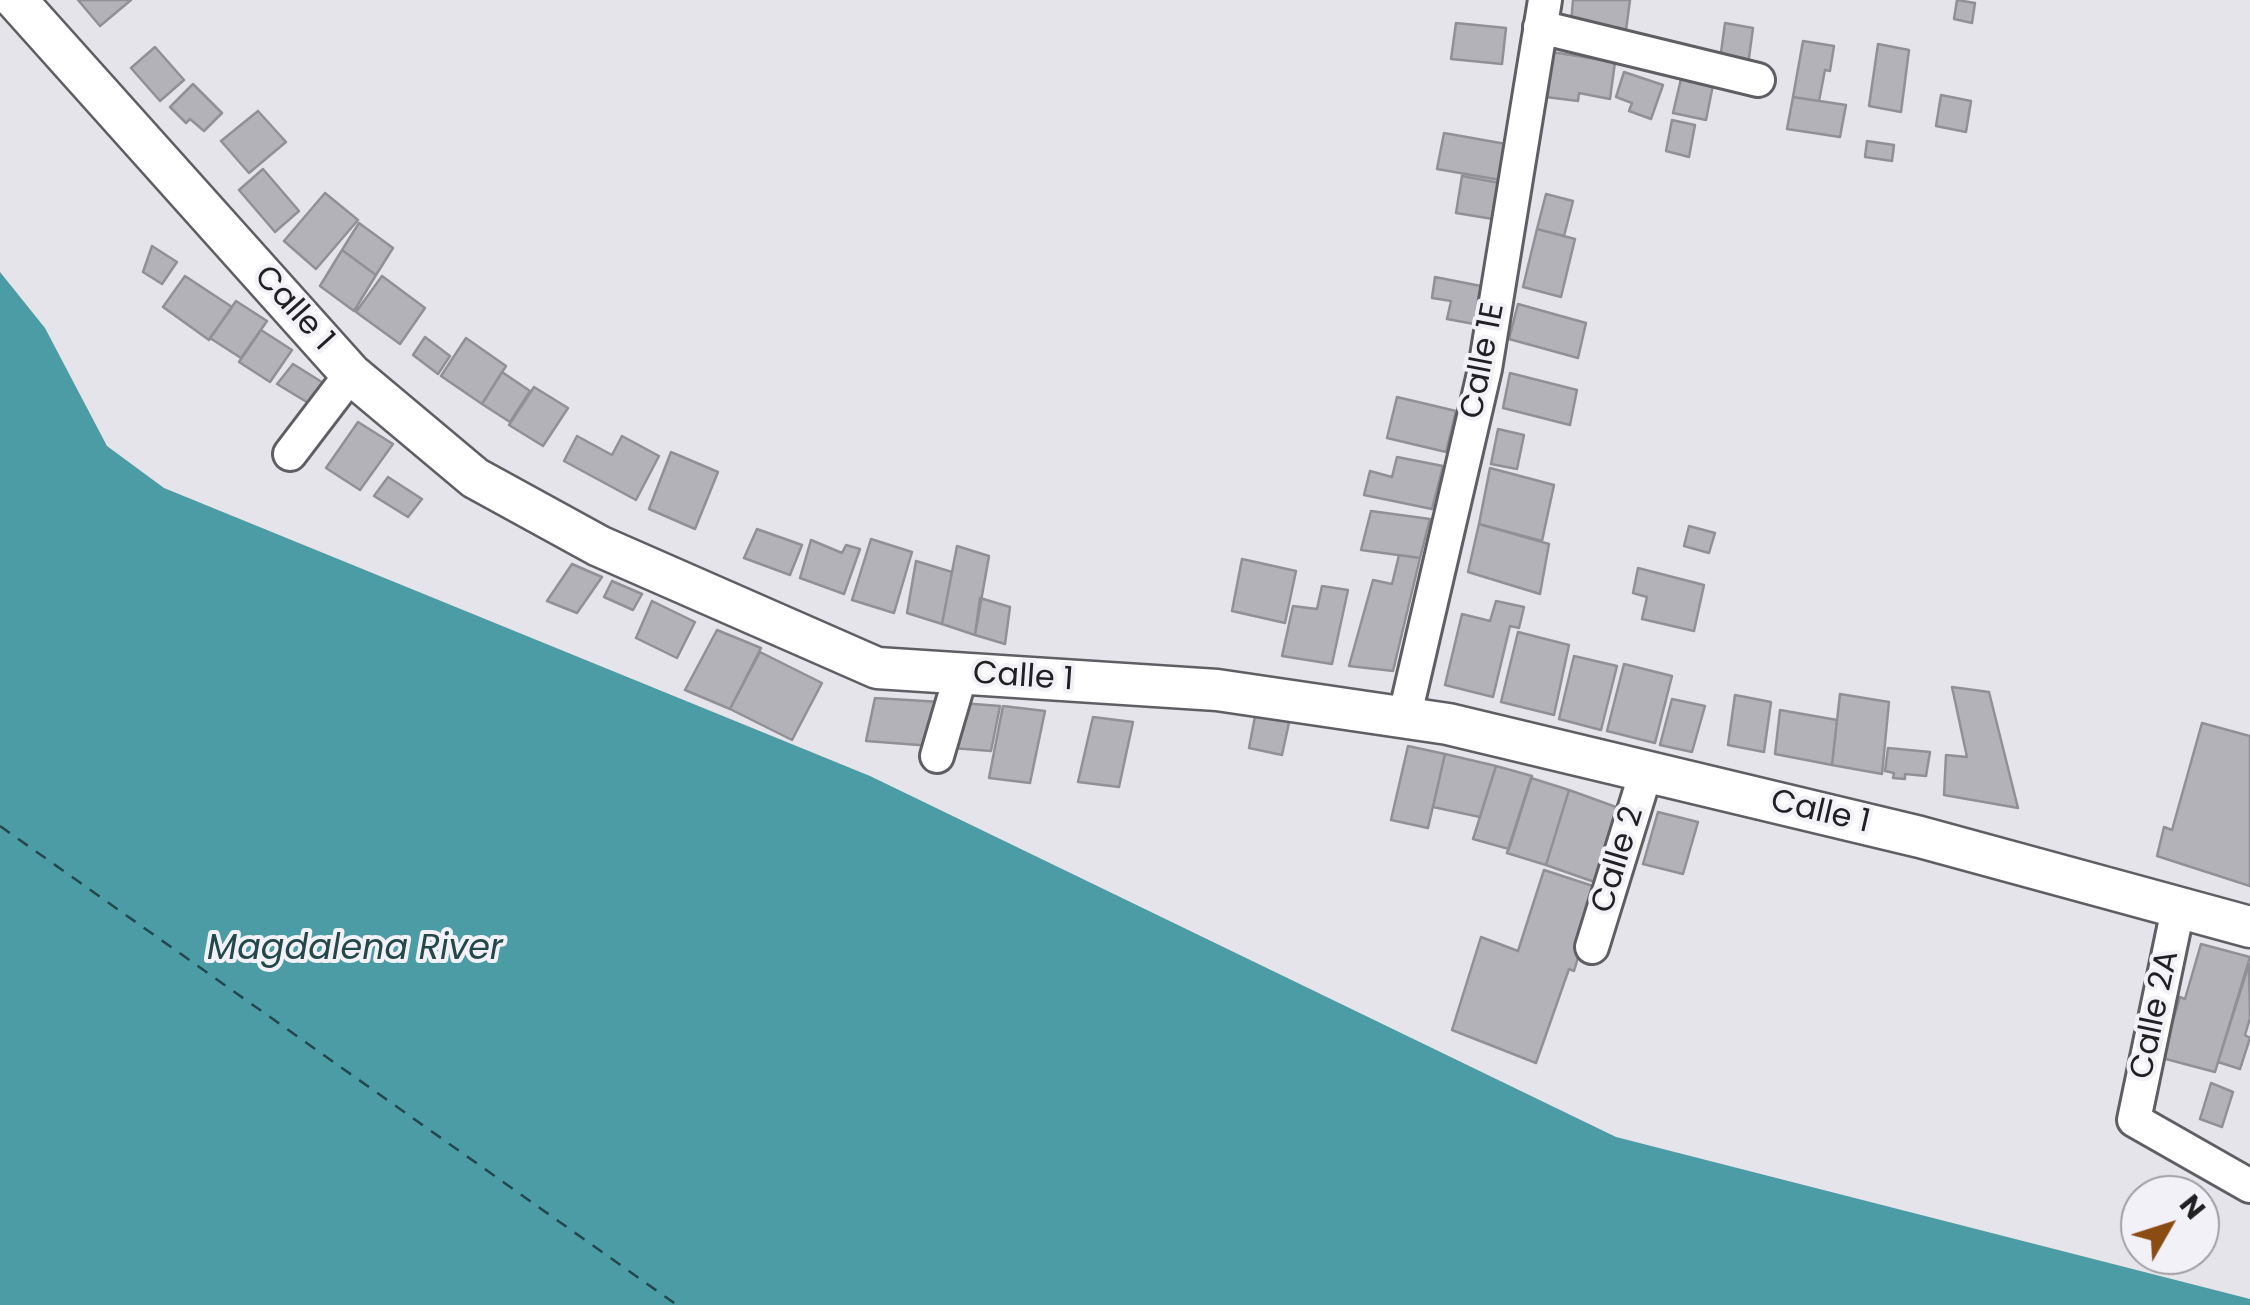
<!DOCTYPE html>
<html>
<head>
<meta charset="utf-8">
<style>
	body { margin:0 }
	#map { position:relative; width:2250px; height:1305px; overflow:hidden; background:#e5e4eb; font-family:Poppins,sans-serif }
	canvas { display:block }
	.north { position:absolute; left:2120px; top:1175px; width:100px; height:100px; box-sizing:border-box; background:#f3f1f8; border:2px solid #9f9ea3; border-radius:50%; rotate:51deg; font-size:28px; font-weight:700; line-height:40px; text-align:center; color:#212123 }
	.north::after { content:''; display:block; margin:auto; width:35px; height:45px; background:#8b4c13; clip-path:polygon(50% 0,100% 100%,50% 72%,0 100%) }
</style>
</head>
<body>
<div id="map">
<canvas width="2250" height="1305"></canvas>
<div class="north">N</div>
</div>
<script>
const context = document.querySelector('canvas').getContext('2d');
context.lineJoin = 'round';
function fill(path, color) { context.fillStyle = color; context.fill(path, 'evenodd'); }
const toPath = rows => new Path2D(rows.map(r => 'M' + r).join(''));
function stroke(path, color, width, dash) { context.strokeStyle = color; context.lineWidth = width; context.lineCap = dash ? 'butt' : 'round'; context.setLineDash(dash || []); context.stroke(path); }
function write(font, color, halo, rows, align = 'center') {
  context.font = font + ' Poppins,sans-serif'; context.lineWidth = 8; context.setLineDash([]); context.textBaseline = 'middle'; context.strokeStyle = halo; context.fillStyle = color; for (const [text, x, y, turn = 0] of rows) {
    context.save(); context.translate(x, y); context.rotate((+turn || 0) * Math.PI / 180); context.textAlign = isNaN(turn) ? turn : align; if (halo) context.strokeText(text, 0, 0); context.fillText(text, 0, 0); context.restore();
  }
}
fill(toPath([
	[0,272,45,328,107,446,164,488,870,776,1616,1137,2250,1299,2250,1305,0,1305]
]), '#4c9ca5');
stroke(toPath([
	[0,826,677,1305]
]), '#22484c', 2.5, [12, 10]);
const building = toPath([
	[78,0,131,0,100,26,78,0],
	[1573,0,1630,0,1626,30,1571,23,1573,0],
	[1957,0,1975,3,1972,23,1954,19,1957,0],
	[1456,23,1506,28,1502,64,1451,59,1456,23],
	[1725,23,1753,28,1748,65,1720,60,1725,23],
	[1803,41,1834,46,1830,71,1825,70,1819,101,1793,97,1803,41],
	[1878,44,1909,50,1901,112,1869,106,1878,44],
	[155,47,184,80,160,101,131,68,155,47],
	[1552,52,1615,62,1610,99,1579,93,1578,101,1546,97,1552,52],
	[1624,72,1663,85,1651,119,1629,111,1632,103,1616,97,1624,72],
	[1681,79,1713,85,1706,120,1673,113,1681,79],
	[193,84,222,113,204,131,190,119,186,123,170,107,193,84],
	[1941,95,1971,101,1966,132,1936,126,1941,95],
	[1793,97,1846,105,1840,137,1787,129,1793,97],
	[258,111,286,142,249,173,221,141,258,111],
	[1672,120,1695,125,1689,157,1666,151,1672,120],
	[1444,133,1506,144,1500,180,1437,169,1444,133],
	[1867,141,1894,145,1892,161,1865,157,1867,141],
	[263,169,299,211,275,232,239,190,263,169],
	[1462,176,1500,183,1493,219,1456,213,1462,176],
	[325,193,358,220,316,269,284,241,325,193],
	[1546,194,1573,201,1564,236,1537,229,1546,194],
	[359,223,393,248,376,275,342,250,359,223],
	[1537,229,1575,239,1561,297,1523,287,1537,229],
	[152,246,177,262,162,284,143,272,152,246],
	[342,250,376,275,354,311,320,286,342,250],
	[185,276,232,307,209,340,163,307,185,276],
	[382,276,425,308,400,344,356,312,382,276],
	[1435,277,1481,286,1474,324,1447,319,1451,301,1432,298,1435,277],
	[236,301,267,321,241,358,210,338,236,301],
	[1518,304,1586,323,1578,358,1509,339,1518,304],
	[261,330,292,350,270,382,239,362,261,330],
	[425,337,450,356,438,374,413,355,425,337],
	[466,338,506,366,482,404,441,376,466,338],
	[293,364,325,384,310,404,277,384,293,364],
	[502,372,530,391,510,422,482,404,502,372],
	[1510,373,1577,390,1570,425,1503,408,1510,373],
	[534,387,568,408,543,446,509,425,534,387],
	[1397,397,1456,411,1446,452,1387,438,1397,397],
	[358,422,393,444,360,490,326,468,358,422],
	[1498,429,1524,435,1517,469,1491,464,1498,429],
	[577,436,612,455,622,436,659,456,636,500,564,461,577,436],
	[671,452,718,472,695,529,649,509,671,452],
	[1397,457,1443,466,1432,509,1364,495,1370,471,1392,477,1397,457],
	[1490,468,1554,485,1542,541,1479,524,1490,468],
	[388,477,422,499,408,517,374,496,388,477],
	[1371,511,1430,519,1420,558,1361,550,1371,511],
	[1479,524,1549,544,1540,594,1468,572,1479,524],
	[1689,526,1715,533,1709,553,1684,546,1689,526],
	[757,529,802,545,790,575,744,558,757,529],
	[871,539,912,552,894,613,852,600,871,539],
	[811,540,842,553,846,545,860,549,844,594,800,578,811,540],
	[957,546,989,556,975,635,942,624,957,546],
	[1399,555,1420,558,1393,671,1349,666,1373,580,1392,584,1399,555],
	[1242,559,1296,571,1285,623,1232,611,1242,559],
	[916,561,952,572,942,624,907,613,916,561],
	[572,564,602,577,577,613,547,601,572,564],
	[1638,568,1704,585,1694,631,1642,619,1647,597,1633,593,1638,568],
	[612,581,642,594,633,610,604,597,612,581],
	[1322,586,1348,590,1332,664,1282,656,1293,606,1317,609,1322,586],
	[980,598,1010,607,1005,644,975,635,980,598],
	[652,601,695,622,677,658,636,638,652,601],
	[1496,601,1524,607,1519,628,1510,626,1493,697,1445,685,1462,614,1490,621,1496,601],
	[717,630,761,648,730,709,685,690,717,630],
	[1518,632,1569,645,1554,715,1501,702,1518,632],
	[760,652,822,683,792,740,730,709,760,652],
	[1574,656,1617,666,1601,730,1559,719,1574,656],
	[1624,664,1672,676,1655,743,1607,731,1624,664],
	[1952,687,1989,692,2018,808,1944,795,1946,755,1967,757,1952,687],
	[1840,694,1889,702,1882,774,1832,765,1840,694],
	[1735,695,1771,702,1764,752,1728,745,1735,695],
	[875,698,941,702,932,746,866,741,875,698],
	[1672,699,1705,706,1692,752,1660,745,1672,699],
	[961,703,1000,706,991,751,952,748,961,703],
	[1003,706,1045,711,1030,783,989,778,1003,706],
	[1780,710,1837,720,1832,765,1775,754,1780,710],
	[1256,711,1290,718,1282,755,1249,748,1256,711],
	[1093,717,1133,722,1119,787,1078,782,1093,717],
	[2202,723,2250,736,2250,886,2157,856,2164,827,2172,830,2202,723],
	[1408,746,1445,754,1428,828,1391,820,1408,746],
	[1888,748,1930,752,1926,776,1905,774,1905,779,1893,778,1894,773,1885,771,1888,748],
	[1445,754,1496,766,1480,817,1433,807,1445,754],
	[1496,766,1532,776,1509,849,1473,839,1496,766],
	[1531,778,1569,790,1546,865,1507,853,1531,778],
	[1569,790,1616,807,1614,814,1621,816,1600,884,1546,865,1569,790],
	[1658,812,1698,822,1683,874,1643,864,1658,812],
	[1544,870,1599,888,1574,971,1569,969,1536,1063,1452,1030,1481,937,1518,951,1544,870],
	[2201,944,2250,957,2215,1072,2162,1058,2180,997,2185,999,2201,944],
	[2249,964,2250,1018,2245,1035,2250,1038,2240,1069,2218,1062,2249,964],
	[2211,1083,2233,1092,2222,1127,2200,1119,2211,1083]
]);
fill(building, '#b3b2b8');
stroke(building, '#919096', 2.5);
const minor = toPath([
	[1540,27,1758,80],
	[290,454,351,374],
	[1404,719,1485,369,1545,0],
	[937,756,961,674],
	[2178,909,2134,1120,2250,1186],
	[1592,947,1646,772]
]);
const tertiary = toPath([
	[16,0,351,374,475,478,599,546,877,668,1217,690,1448,724,1920,837,2250,927]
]);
stroke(minor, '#605e64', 38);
stroke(tertiary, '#605e64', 45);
stroke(minor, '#fff', 32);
stroke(tertiary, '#fff', 40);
write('32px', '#212123', '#f3f1f8', [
	["Calle 1",293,309,48],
	["Calle 1E",1484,361,-79],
	["Calle 1",1023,678,4],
	["Calle 1",1820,813,13],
	["Calle 2",1619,860,-73],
	["Calle 2A",2156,1015,-78]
]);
write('italic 35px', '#22484c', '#f3f1f8', [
	["Magdalena River",355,950]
]);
</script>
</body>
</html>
